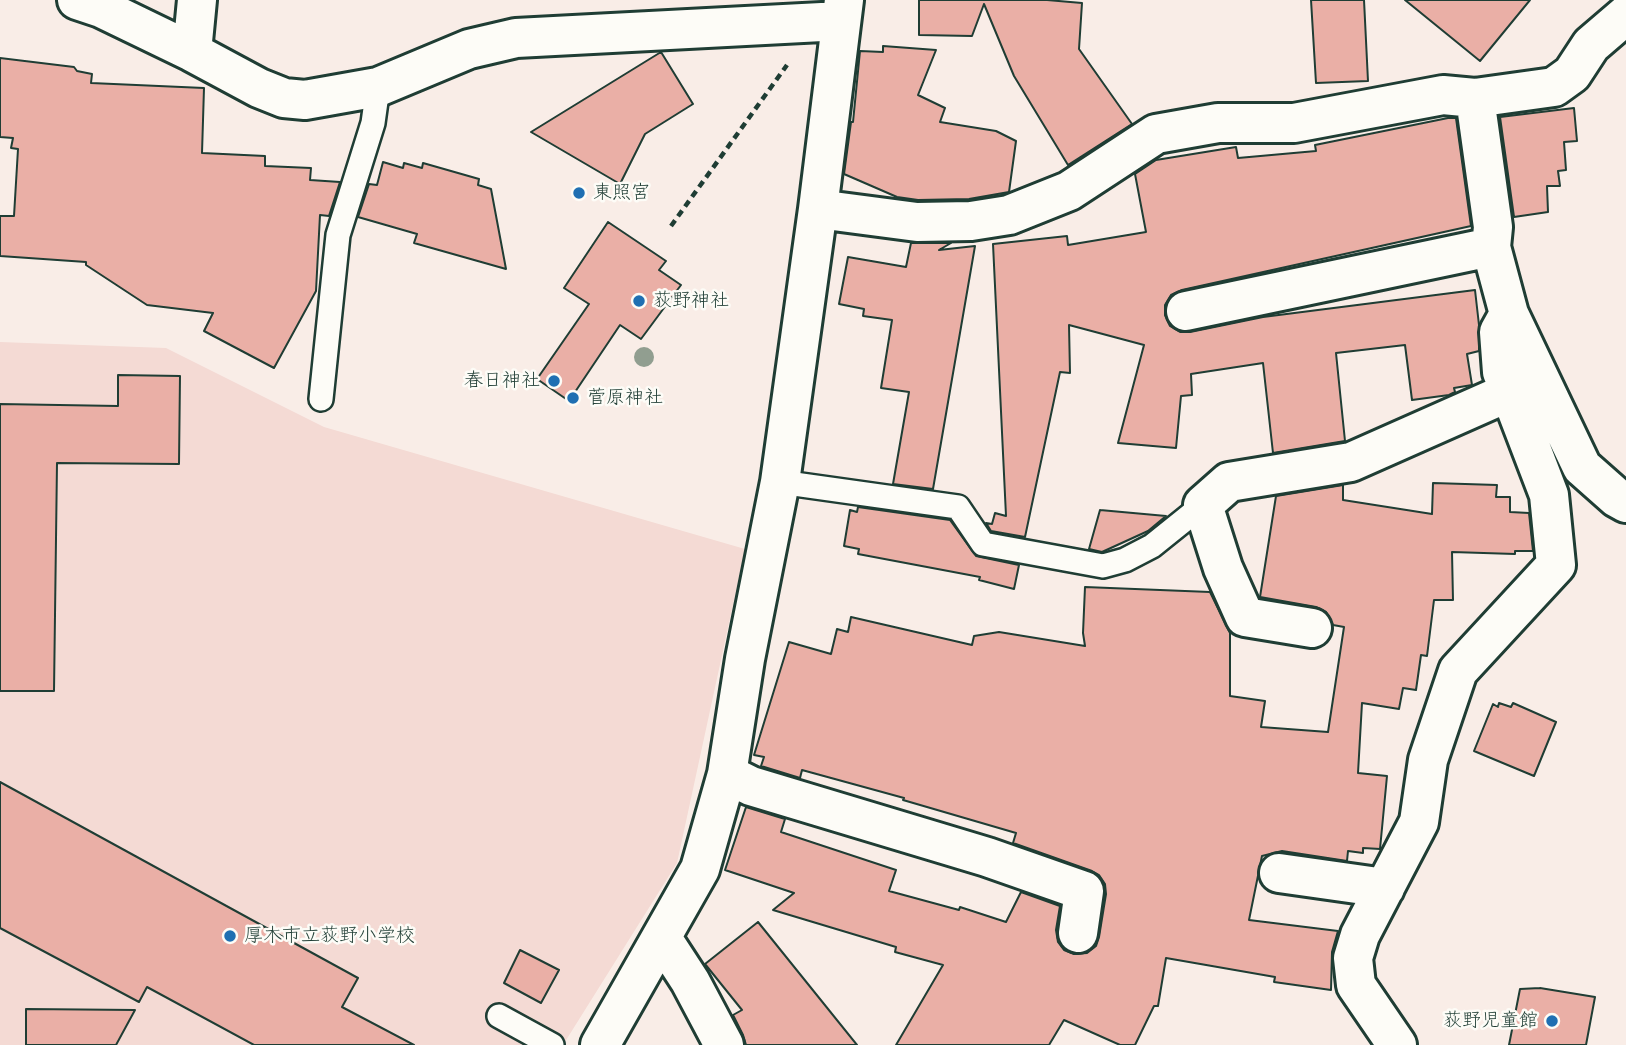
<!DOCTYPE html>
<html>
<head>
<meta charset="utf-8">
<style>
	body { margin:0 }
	canvas { display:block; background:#f9ede7 }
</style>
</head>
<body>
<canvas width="1626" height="1045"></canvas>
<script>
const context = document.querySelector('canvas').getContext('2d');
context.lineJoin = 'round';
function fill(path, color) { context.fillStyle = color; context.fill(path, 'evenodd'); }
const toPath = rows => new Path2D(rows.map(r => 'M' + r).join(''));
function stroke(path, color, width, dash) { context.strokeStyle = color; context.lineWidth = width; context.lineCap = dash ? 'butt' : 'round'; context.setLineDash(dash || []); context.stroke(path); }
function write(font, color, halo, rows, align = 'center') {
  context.font = font + ' "Playpen Sans","Klee One",sans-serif'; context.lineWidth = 5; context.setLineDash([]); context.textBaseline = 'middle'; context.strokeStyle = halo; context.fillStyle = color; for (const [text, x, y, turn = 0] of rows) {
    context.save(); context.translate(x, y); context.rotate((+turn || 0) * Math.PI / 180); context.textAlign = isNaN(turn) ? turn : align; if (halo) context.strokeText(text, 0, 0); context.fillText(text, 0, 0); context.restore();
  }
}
fill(toPath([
	[0,342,166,348,324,427,745,549,677,863,563,1045,0,1045]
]), '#f4dad4');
const building = toPath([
	[919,0,1047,0,1082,3,1079,49,1132,124,1068,165,1014,76,984,4,972,36,919,35,919,0],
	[1311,0,1364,0,1368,81,1316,83,1311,0],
	[1405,0,1530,0,1480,61,1405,0],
	[883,46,936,50,918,95,945,108,940,122,996,131,1016,141,1009,192,969,199,918,200,897,197,844,174,851,122,853,122,860,51,883,52,883,46],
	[661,52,693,104,645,134,620,184,531,132,661,52],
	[0,58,74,67,77,71,92,74,91,83,204,88,202,153,265,156,265,166,311,168,310,180,340,182,329,216,320,215,316,291,274,368,204,331,213,313,147,305,86,265,86,262,0,256,0,216,14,216,18,149,11,148,13,138,0,137,0,58],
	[1574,108,1577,141,1564,142,1566,170,1558,171,1560,186,1547,186,1548,212,1514,217,1500,117,1574,108],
	[1448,118,1456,118,1471,226,1182,290,1171,295,1165,305,1165,315,1170,326,1180,332,1190,332,1263,317,1475,290,1479,325,1479,351,1467,354,1472,385,1454,388,1455,392,1449,395,1412,400,1405,345,1336,353,1345,441,1273,453,1263,363,1191,374,1192,395,1181,396,1176,448,1118,443,1144,345,1069,325,1070,373,1060,372,1025,537,991,531,986,523,992,524,995,513,1006,516,993,244,1067,236,1068,245,1146,232,1135,174,1156,160,1236,147,1238,158,1316,151,1315,145,1448,118],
	[383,162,403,168,404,163,422,168,423,163,479,179,478,185,491,189,506,269,414,243,417,234,358,217,369,184,377,185,383,162],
	[608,222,666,261,659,270,681,285,641,339,620,325,569,401,537,379,589,304,564,288,608,222],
	[911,243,951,243,939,250,975,246,933,489,893,484,909,392,881,388,892,320,863,316,864,309,839,304,848,257,906,267,911,243],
	[118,375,180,376,179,464,57,463,54,691,0,691,0,404,118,406,118,375],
	[1433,483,1497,485,1496,497,1510,497,1510,512,1529,513,1533,551,1515,551,1515,554,1452,552,1453,600,1434,600,1427,656,1421,655,1416,690,1403,688,1399,709,1362,703,1358,773,1387,776,1380,849,1363,848,1363,853,1348,851,1347,861,1282,851,1262,856,1249,920,1338,931,1332,952,1331,990,1274,982,1275,977,1166,958,1158,1006,1154,1006,1135,1045,1120,1045,1064,1020,1049,1045,896,1045,943,965,895,952,896,947,773,910,794,893,725,870,746,807,785,819,781,832,896,870,889,891,959,910,960,907,1006,922,1021,892,1060,906,1056,930,1058,942,1064,950,1074,954,1087,953,1096,946,1099,937,1106,894,1105,884,1099,875,1092,871,1013,843,1016,833,903,800,904,798,802,770,800,778,761,766,764,757,754,755,789,642,831,654,837,629,848,632,851,617,972,645,974,636,999,632,1085,646,1083,633,1085,587,1210,592,1230,633,1230,696,1265,701,1261,727,1328,732,1344,627,1333,625,1326,612,1316,607,1260,597,1276,496,1343,485,1343,500,1432,514,1433,483],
	[858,507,950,520,976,556,1019,565,1014,589,979,580,980,577,858,554,859,549,844,546,850,510,857,512,858,507],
	[1100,510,1166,516,1148,531,1102,552,1089,549,1100,510],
	[1499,703,1511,707,1513,703,1556,722,1534,776,1474,751,1493,704,1498,707,1499,703],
	[0,782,358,978,342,1007,414,1045,254,1045,147,987,139,1002,0,928,0,782],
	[758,922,857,1045,746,1045,743,1035,733,1015,742,1010,705,964,758,922],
	[520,950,559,970,541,1003,504,983,520,950],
	[1540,988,1595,997,1586,1045,1509,1045,1520,989,1540,988],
	[26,1009,135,1010,116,1045,26,1045,26,1009]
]);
fill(building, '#eaafa6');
stroke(building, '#1f3d34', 2);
const lane = toPath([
	[321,399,338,235,373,123,378,87],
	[780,482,958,507,983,544,1103,566,1125,560,1152,546,1203,505],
	[499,1016,552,1045]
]);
const street = toPath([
	[77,0,101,8,192,52,259,88,284,98,305,100,378,87,469,49,516,38,841,21],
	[192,52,197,0],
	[818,209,917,222,971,221,1009,215,1069,191,1156,134,1218,123,1294,123,1443,95,1475,98,1554,87,1572,74,1591,45,1626,15],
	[1186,311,1491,247],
	[1509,314,1582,467,1617,498,1626,503],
	[1312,628,1245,617,1223,568,1203,505,1229,482,1351,462,1509,392],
	[727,774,751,786,987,857,1084,891,1078,933],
	[1279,873,1385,888],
	[662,938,690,981,724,1045],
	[600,1045,700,869,727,774,745,659,780,482,818,209,844,0],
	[1397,1045,1356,985,1353,958,1360,935,1419,822,1428,760,1458,671,1556,565,1549,495,1502,372,1499,332,1509,314,1491,247,1493,227,1475,98]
]);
stroke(lane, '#1f3d34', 28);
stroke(street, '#1f3d34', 44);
stroke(toPath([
	[671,226,787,65]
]), '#1f3d34', 4.5, [7, 5]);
stroke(lane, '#fdfcf7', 23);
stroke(street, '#fdfcf7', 38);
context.fillStyle = '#919e90';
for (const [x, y] of [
	[644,357]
]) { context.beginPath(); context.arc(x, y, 10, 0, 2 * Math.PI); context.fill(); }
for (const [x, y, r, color] of [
	[579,193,7,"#1f6fb2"],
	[639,301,7,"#1f6fb2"],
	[554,381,7,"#1f6fb2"],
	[573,398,7,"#1f6fb2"],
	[230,936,7,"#1f6fb2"],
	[1552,1021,7,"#1f6fb2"]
]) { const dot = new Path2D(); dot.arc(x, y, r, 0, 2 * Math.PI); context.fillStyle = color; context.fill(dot); stroke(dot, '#fdfcf7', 2.5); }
write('19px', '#1f3d34', '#fdfcf7', [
	["東照宮",593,193],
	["荻野神社",653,301],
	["春日神社",540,381,"right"],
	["菅原神社",587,398],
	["厚木市立荻野小学校",244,936],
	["荻野児童館",1538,1021,"right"]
], 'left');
</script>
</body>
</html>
